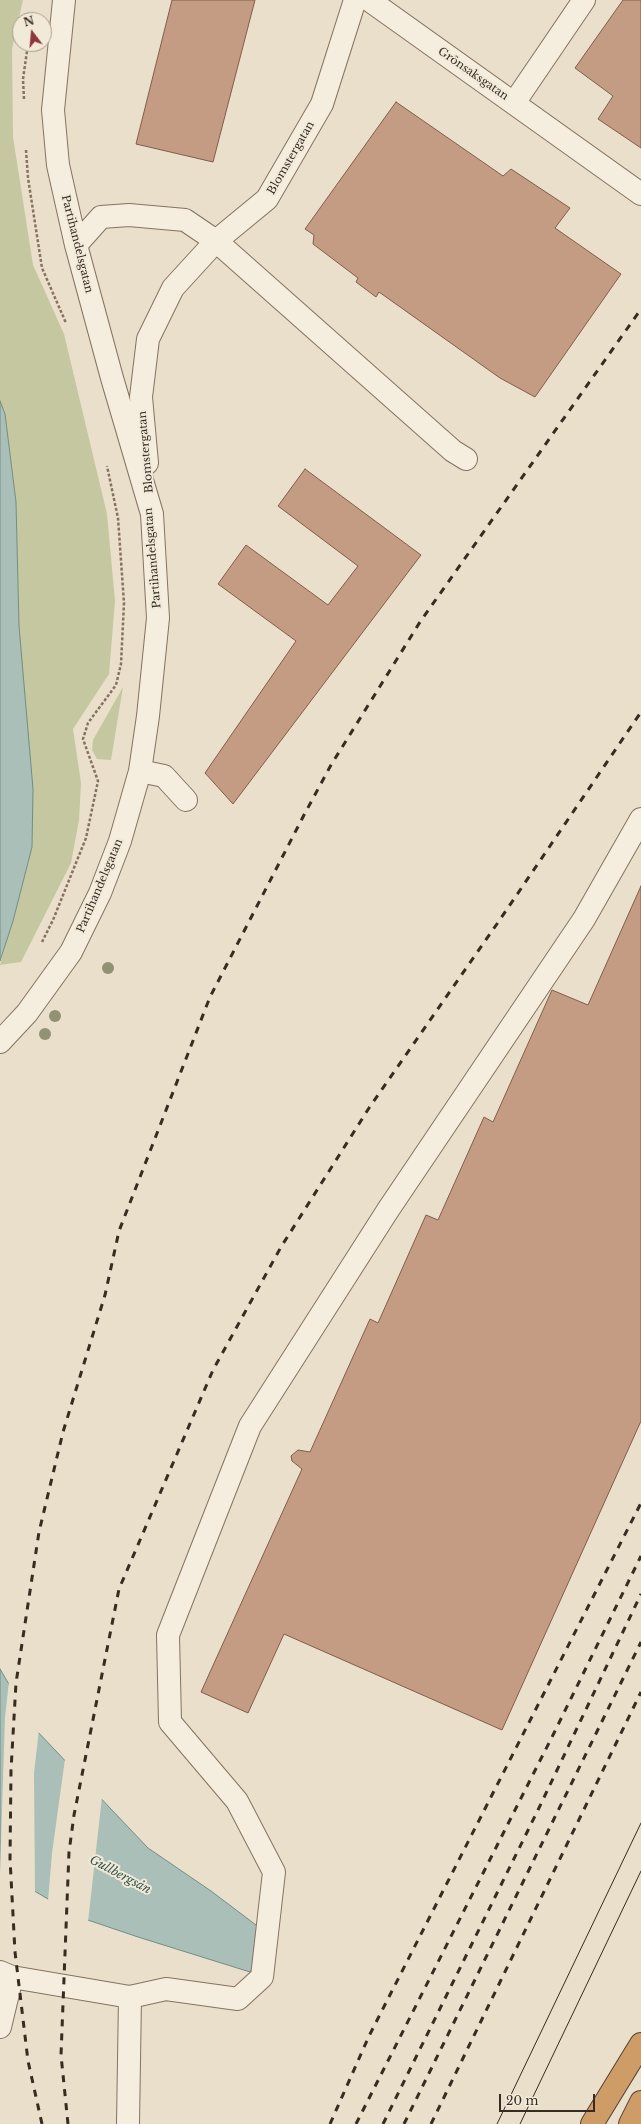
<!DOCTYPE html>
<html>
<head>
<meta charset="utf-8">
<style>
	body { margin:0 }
	#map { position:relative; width:641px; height:2124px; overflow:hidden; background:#eadfca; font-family:"Libre Baskerville",serif }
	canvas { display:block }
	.north { position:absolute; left:12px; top:12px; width:40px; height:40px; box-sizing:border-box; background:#f2ead9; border:1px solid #a79e90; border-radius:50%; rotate:344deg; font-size:11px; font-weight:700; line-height:16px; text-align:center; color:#372b22 }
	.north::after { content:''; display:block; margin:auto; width:14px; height:18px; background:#8d373c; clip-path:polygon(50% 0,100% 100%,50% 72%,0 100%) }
	.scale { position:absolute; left:499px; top:2094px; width:96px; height:18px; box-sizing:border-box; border:2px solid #372b22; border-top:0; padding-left:5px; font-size:12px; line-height:14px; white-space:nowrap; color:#372b22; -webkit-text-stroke:3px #f2ead9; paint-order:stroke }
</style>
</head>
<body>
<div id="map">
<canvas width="641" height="2124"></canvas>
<div class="north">N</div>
<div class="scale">20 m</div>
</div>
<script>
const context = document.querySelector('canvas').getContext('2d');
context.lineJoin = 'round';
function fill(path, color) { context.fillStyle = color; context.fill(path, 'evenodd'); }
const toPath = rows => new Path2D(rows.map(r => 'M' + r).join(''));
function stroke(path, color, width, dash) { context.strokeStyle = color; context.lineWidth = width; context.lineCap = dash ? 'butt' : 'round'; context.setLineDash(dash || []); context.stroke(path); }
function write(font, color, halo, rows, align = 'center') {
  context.font = font + ' "Libre Baskerville",serif'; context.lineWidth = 4; context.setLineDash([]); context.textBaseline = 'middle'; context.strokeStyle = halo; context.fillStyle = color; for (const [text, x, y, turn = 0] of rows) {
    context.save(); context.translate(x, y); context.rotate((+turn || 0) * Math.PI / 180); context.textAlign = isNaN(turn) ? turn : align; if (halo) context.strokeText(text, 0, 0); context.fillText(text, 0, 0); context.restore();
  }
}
fill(toPath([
	[0,0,23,0,12,49,13,137,33,265,64,334,107,514,115,601,109,674,73,729,81,783,79,820,71,863,21,962,0,965,32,847,19,626,16,502,5,414,0,401],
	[123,687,111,760,97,759,92,750,93,740]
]), '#c4c79f');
const water = toPath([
	[0,401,5,414,16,502,19,626,33,789,32,847,13,921,0,961,0,401],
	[0,1669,36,1730,148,1848,211,1891,260,1928,262,1951,250,1972,138,1937,79,1917,0,1871,0,1669]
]);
fill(water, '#aabfb8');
stroke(water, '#718d85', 1);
fill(toPath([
	[9,1681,39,1730,34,1773,35,1893,0,1873,5,1717],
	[65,1759,102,1797,88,1922,78,1918,48,1901,52,1853]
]), '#eadfca');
const building = toPath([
	[172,0,255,0,213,162,136,144,172,0],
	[623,0,641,0,641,148,598,119,613,96,575,68,623,0],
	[396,102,503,176,511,169,570,208,555,228,621,274,535,397,500,378,379,292,376,297,356,282,358,278,313,244,314,235,305,229,396,102],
	[305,469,421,555,233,804,205,773,296,641,218,584,246,545,328,605,358,566,278,506,305,469],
	[641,886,641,1421,502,1730,284,1634,248,1713,201,1692,302,1469,292,1461,291,1456,298,1450,310,1452,370,1319,378,1323,426,1215,438,1220,484,1117,493,1122,552,990,588,1005,641,886]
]);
fill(building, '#c49c84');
stroke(building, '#815d49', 1);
const minor = toPath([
	[369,0,641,194],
	[514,103,584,0],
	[76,245,101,217,129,215,185,220,216,241,453,451,466,459],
	[147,463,141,397,148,339,173,288,216,241,267,199,322,104,355,0],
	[140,771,164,776,186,800],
	[0,1042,27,1013,71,952,100,893,120,841,140,771,148,716,158,618,152,514,112,378,76,245,58,165,53,110,64,0],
	[0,1972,12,1977,130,1997,166,1989,238,1999,262,1977,274,1872,237,1801,170,1722,168,1635,250,1426,388,1210,584,919,641,819],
	[0,2027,12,1977],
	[128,2124,130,1997]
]);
const highway = toPath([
	[592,2124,641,2044],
	[630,2124,641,2102]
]);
stroke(minor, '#857260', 24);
stroke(highway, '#534134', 24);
stroke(toPath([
	[24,99,23,79,28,44],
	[26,150,28,178,42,268,66,323],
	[42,942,53,920,86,838,98,781,83,739,88,723,116,685,121,664,124,603,118,518,107,466]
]), '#857260', 2.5, [3, 2]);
stroke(minor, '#f5eddd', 22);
stroke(highway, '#ce9c66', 22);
stroke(toPath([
	[497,2124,641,1823],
	[520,2124,641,1871]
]), '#372b22', 1);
stroke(toPath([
	[42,2124,28,2061,15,1952,10,1859,11,1770,16,1683,39,1532,63,1432,105,1295,119,1231,210,997,304,815,331,765,420,622,641,309],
	[68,2124,61,2055,69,1852,74,1815,119,1589,213,1370,281,1247,369,1108,499,921,641,712],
	[330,2124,369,2036,641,1503],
	[356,2124,554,1733,641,1556],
	[383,2124,538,1810,641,1594],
	[404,2124,641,1642],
	[431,2124,641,1692]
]), '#372b22', 3, [7, 7]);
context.fillStyle = '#919173';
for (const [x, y] of [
	[108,968],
	[55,1016],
	[45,1034]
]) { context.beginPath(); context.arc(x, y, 6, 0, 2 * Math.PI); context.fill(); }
write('11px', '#372b22', '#f2ead9', [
	["Grönsaksgatan",473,74,35],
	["Blomstergatan",291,158,-60],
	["Partihandelsgatan",77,244,76],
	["Blomstergatan",146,452,-95],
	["Partihandelsgatan",153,558,-95],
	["Partihandelsgatan",100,886,-67]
]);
write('italic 12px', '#335551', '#f2ead9', [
	["Gullbergsån",120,1875,28]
]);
</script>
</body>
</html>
